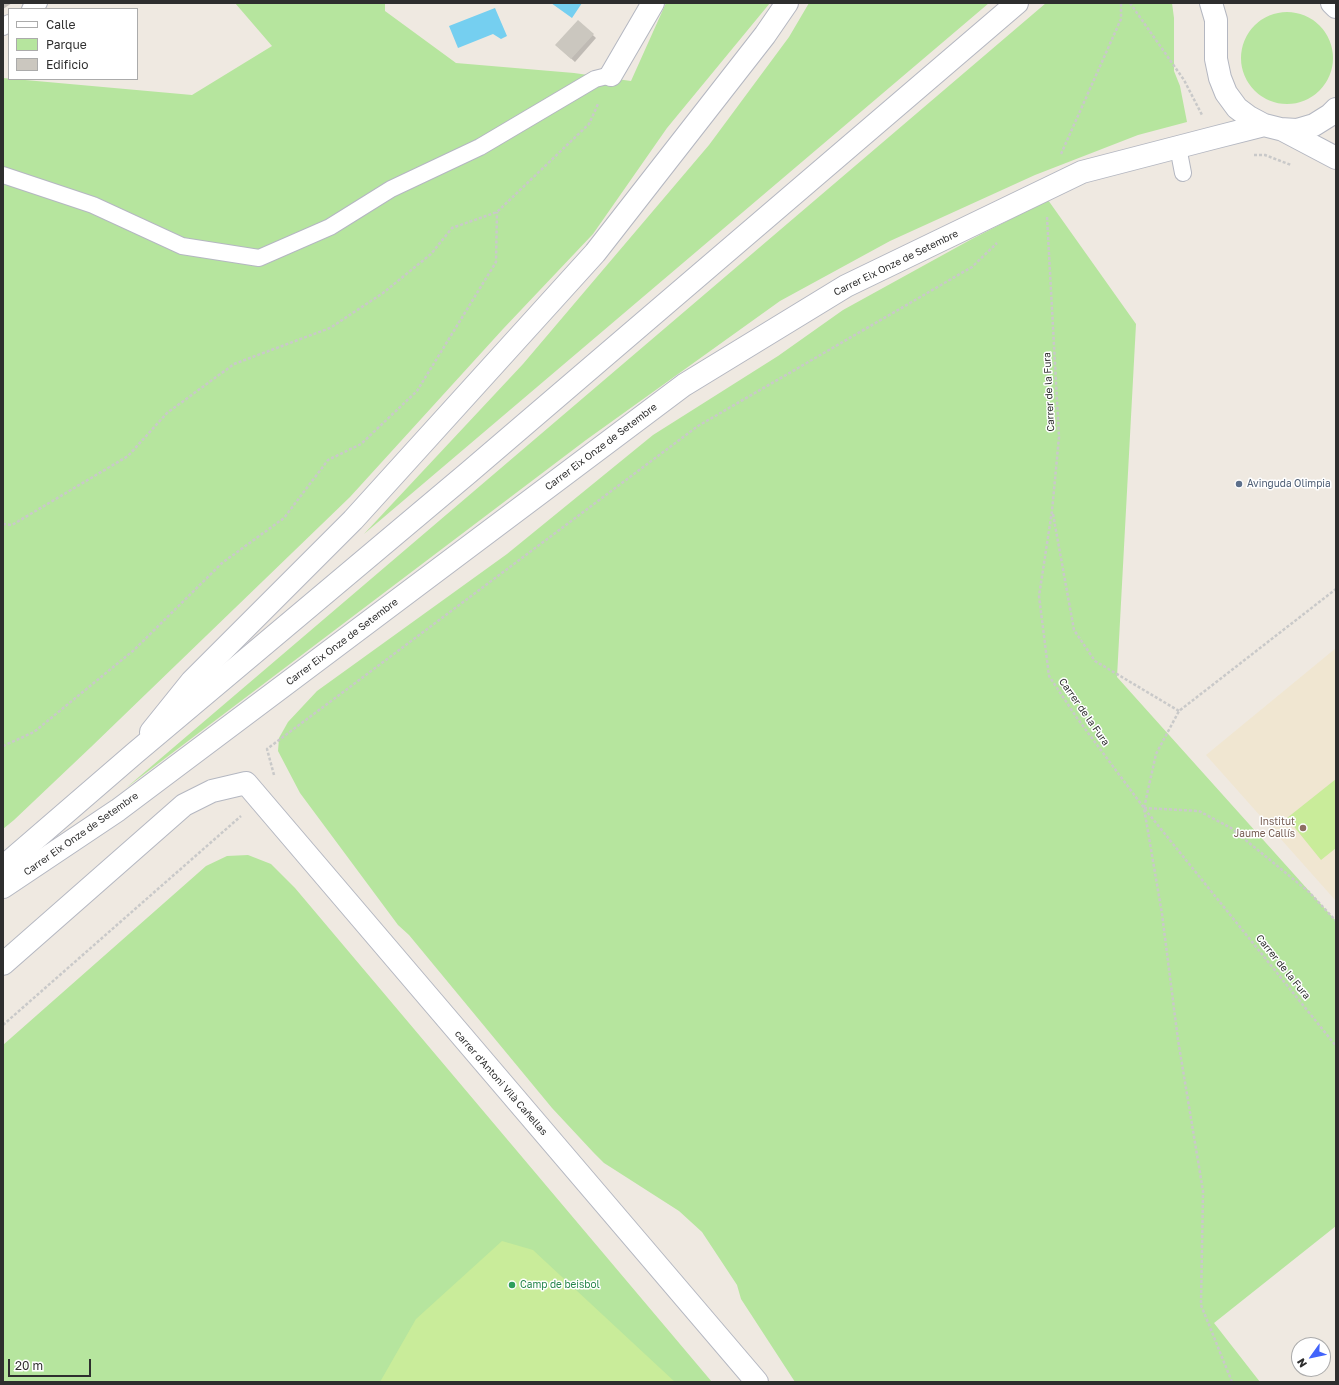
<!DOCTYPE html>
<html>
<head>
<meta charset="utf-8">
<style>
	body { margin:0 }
	#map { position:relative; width:1339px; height:1385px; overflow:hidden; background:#efe9e1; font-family:"Golos Text",sans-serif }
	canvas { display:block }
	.frame { position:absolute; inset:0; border:4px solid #2e2e2e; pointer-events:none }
	.legend { position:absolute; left:8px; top:8px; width:130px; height:72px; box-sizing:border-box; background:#fff; border:1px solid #ababab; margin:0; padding:5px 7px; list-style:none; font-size:12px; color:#2e2e2e }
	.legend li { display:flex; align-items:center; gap:8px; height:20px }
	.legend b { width:20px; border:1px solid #ababab }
	.north { position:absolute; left:1291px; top:1337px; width:40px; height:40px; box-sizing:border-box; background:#fff; border:1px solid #ababab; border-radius:50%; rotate:237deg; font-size:11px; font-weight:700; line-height:16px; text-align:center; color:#2e2e2e }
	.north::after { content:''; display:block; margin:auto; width:14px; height:18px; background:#4264fb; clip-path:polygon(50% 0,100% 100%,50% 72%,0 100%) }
	.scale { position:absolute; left:8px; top:1359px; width:83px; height:18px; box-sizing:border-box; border:2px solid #2e2e2e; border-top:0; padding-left:5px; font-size:12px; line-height:14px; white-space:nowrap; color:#2e2e2e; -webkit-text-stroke:3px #fff; paint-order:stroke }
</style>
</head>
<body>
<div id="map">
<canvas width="1339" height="1385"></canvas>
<div class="frame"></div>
<ul class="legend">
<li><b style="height:5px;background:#fff"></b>Calle</li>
<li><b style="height:11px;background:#b6e59e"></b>Parque</li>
<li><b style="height:11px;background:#cbc7bf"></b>Edificio</li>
</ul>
<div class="north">N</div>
<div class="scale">20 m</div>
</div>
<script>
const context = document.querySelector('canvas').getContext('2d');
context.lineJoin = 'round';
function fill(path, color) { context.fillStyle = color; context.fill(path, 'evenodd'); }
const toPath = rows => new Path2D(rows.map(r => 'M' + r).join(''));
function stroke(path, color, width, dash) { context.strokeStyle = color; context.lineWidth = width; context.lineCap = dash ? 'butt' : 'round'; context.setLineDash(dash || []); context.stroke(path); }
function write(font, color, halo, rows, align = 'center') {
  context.font = font + ' "Golos Text",sans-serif'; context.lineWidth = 3; context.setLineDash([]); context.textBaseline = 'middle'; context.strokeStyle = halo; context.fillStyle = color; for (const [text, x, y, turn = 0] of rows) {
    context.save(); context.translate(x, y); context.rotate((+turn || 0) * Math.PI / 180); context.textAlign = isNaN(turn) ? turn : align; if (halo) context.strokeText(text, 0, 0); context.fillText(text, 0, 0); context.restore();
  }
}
fill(toPath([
	[1336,648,1336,901,1206,755]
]), '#f0e6d1');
fill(toPath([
	[235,3,385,3,385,11,456,63,574,73,631,81,666,3,770,3,667,128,593,234,503,329,350,497,91,747,14,820,3,829,3,78,192,95,272,46],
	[809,3,989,3,364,534,523,364,709,145,789,37],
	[1046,3,1172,3,1174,18,1174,71,1180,86,1187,122,1138,135,1035,175,890,241,780,301,586,440,126,788],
	'1241 58a46 46 0 1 1 92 0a46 46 0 1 1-92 0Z',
	[1048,200,1136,324,1117,677,1336,921,1336,1226,1214,1323,1260,1382,795,1382,741,1299,737,1285,702,1232,679,1211,615,1170,604,1163,593,1152,552,1108,409,935,398,925,300,793,278,751,279,738,288,722,317,691,507,554,653,435,778,356,843,310,970,240],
	[248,855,271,864,295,888,712,1382,3,1382,3,1045,206,866,227,856]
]), '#b6e59e');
fill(toPath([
	[1336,779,1336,848,1321,860,1287,818],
	[502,1241,533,1250,675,1382,380,1382,416,1319]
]), '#c9ec9a');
fill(toPath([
	[551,3,582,3,572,18],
	[495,8,507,36,501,39,493,34,458,48,449,26]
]), '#75cff0');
fill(toPath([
	[3,3,12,3,3,9],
	[578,21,596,38,575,62,556,45]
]), '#0003');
fill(toPath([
	[578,20,594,34,571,59,555,45]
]), '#cbc7bf');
const service = toPath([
	[30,9,39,3],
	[3,27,9,23],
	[1178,147,1183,173],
	[3,175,93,205,182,246,259,258,330,227,391,189,480,147,595,79,611,75]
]);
const minor = toPath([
	[1211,3,1216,20,1216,59,1220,78,1226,93,1237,108,1249,117,1264,125,1280,129,1297,130,1314,125,1330,115,1336,109],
	[1332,3,1336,7],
	[611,75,653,3],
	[1281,129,1336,158],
	[151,732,192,681,353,520,595,253,765,35,787,3],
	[3,887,118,810,684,385,846,286,1082,172,1213,138,1264,125],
	[3,964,184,805,212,791,246,783,757,1382]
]);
const tertiary = toPath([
	[3,867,135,753,468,473,1017,3]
]);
stroke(service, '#b4b7c1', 18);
stroke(minor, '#b4b7c1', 24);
stroke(tertiary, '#b4b7c1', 24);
stroke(toPath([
	[1130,3,1184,80,1202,115],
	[1061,154,1121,19,1121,3],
	[1254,155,1265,155,1291,165],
	[1047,217,1059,437,1052,511,1039,596,1049,676,1077,718,1144,808,1336,1046],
	[1053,514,1074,630,1095,661,1179,711],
	[3,524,12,525,128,456,167,413,234,364,330,328,383,293,431,254,452,228,497,212,589,124,598,104],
	[3,746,34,732,134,650,222,563,284,518,328,460,361,444,417,391,496,262,497,212],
	[274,775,267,749,698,426,972,267,997,243],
	[1144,808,1199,811,1231,828,1309,892,1336,921],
	[3,1025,241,816],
	[1232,1382,1201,1305,1203,1191,1178,1040,1162,914,1144,808,1156,754,1179,711,1336,589]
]), '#c9c9c9', 2.5, [3, 2]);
stroke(service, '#fff', 16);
stroke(minor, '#fff', 22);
stroke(tertiary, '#fff', 22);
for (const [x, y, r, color] of [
	[1239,484,4,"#5c6f8a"],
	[1303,828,4,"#8d6e63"],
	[512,1285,4,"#2e9e5b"]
]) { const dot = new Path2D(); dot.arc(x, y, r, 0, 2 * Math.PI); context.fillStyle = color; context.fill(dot); stroke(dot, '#fff', 1.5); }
write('10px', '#2e2e2e', '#fff', [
	["Carrer Eix Onze de Setembre",896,263,-26],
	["Carrer de la Fura",1049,392,-93],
	["Carrer Eix Onze de Setembre",601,447,-37],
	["Carrer Eix Onze de Setembre",342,642,-37],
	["Carrer de la Fura",1084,712,55],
	["Carrer Eix Onze de Setembre",81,834,-35],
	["Carrer de la Fura",1283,967,51],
	["carrer d'Antoni Vilà Cañellas",501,1083,49]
]);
write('10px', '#4e5e75', '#fff', [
	["Avinguda Olimpia",1247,484]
], 'left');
write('10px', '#785e54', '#fff', [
	["Institut",1295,822],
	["Jaume Callís",1295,834]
], 'right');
write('10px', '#27864d', '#fff', [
	["Camp de beisbol",520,1285]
], 'left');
</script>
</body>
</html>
